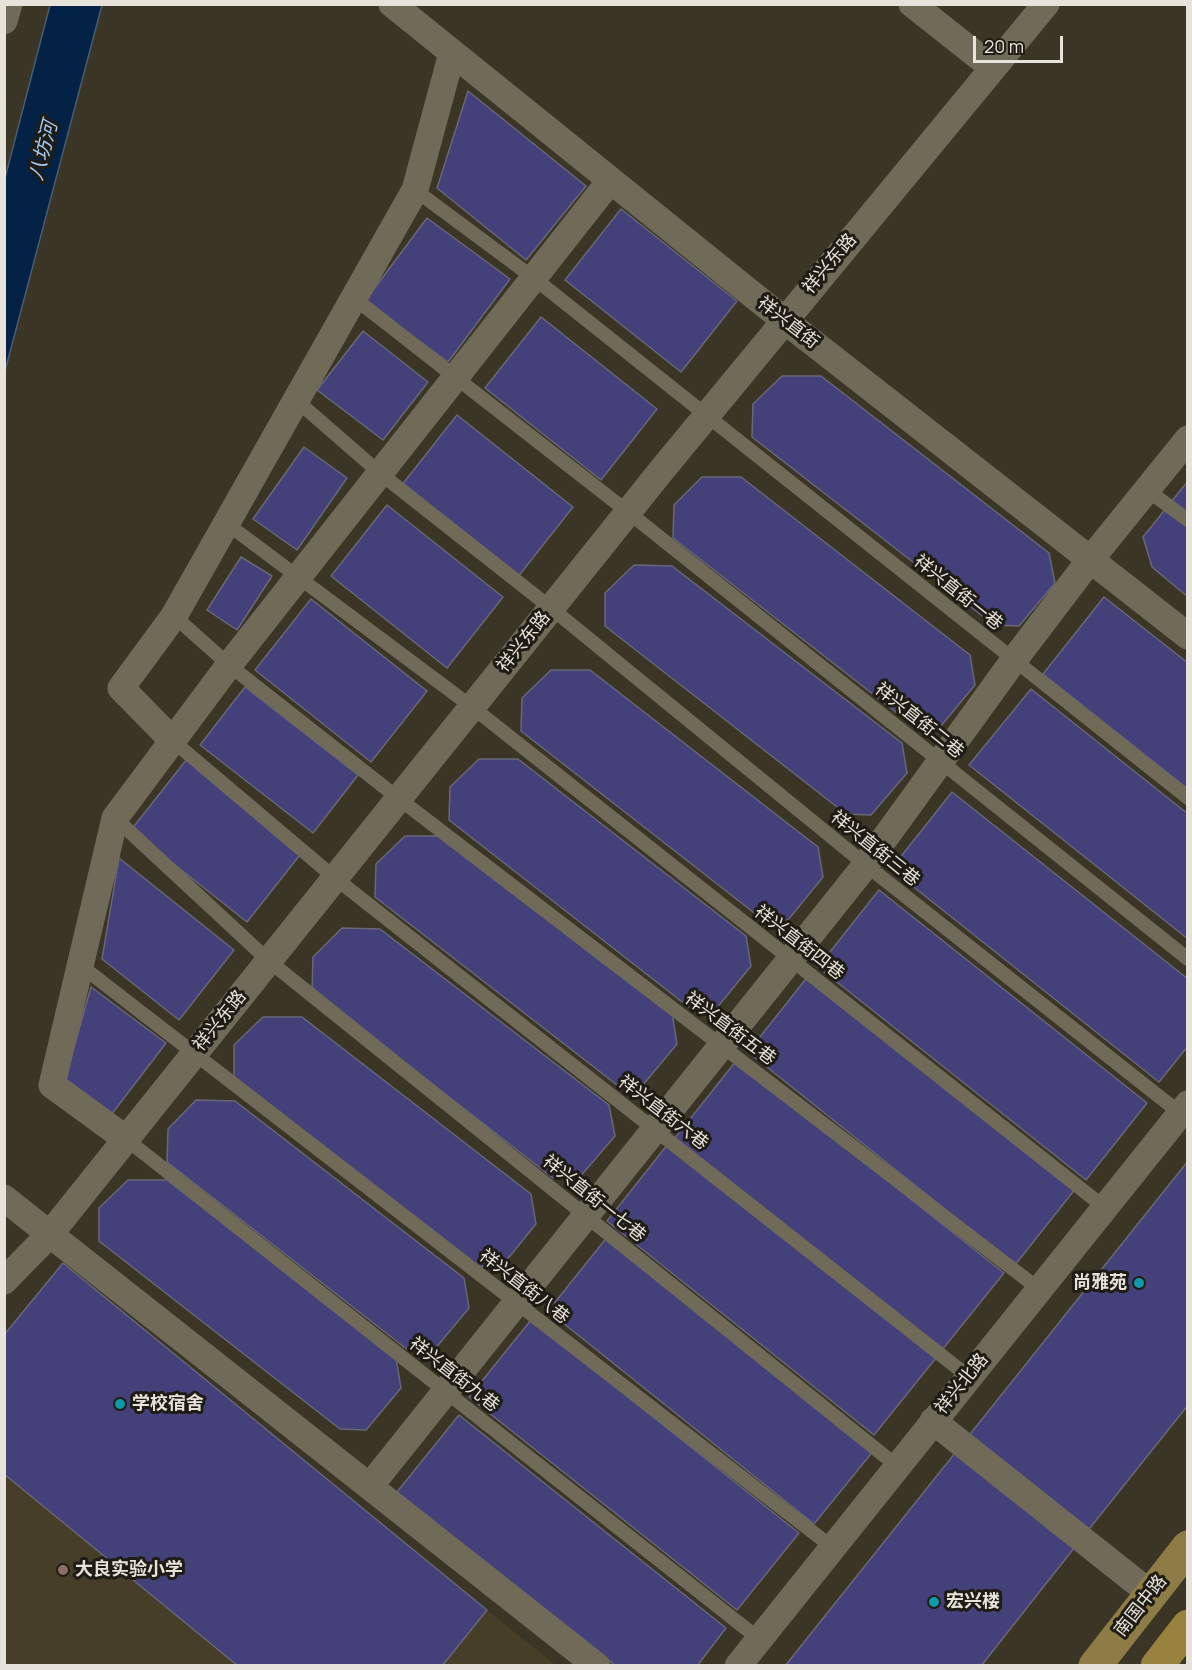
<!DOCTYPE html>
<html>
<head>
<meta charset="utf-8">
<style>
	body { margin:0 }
	#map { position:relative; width:1192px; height:1670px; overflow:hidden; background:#3a3525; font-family:Manrope,sans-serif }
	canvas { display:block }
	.frame { position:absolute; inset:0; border:6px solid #e7e3da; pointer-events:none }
	.scale { position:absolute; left:973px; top:36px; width:90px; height:27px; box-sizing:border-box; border:3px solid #e7e3da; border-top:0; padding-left:8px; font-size:18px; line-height:21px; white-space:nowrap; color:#e7e3da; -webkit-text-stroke:4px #1f1c15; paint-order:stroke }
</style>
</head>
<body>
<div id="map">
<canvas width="1192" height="1670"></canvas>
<div class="frame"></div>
<div class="scale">20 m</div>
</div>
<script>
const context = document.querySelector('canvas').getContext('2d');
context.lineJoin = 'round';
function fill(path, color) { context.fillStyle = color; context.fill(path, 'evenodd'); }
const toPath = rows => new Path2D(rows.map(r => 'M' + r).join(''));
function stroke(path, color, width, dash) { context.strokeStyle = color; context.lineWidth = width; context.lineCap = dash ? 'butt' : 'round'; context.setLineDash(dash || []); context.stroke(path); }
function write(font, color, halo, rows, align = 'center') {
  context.font = font + ' Manrope,"Noto Sans SC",sans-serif'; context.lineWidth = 6; context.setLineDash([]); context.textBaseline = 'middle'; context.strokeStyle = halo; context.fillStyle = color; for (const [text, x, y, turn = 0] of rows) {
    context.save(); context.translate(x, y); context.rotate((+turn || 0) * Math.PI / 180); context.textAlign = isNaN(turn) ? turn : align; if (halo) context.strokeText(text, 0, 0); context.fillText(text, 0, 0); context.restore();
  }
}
fill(toPath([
	[5,1474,238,1665,5,1665],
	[487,1610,556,1665,442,1666]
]), '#463e29');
const water = toPath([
	[50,5,102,5,5,371,5,178,50,5]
]);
fill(water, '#042245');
stroke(water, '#485c72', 1.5);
const building = toPath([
	[468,91,586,186,526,260,437,188,468,91],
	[621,209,737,301,681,372,565,280,621,209],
	[427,218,510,279,448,362,365,301,427,218],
	[541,317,657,409,601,480,485,388,541,317],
	[363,331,428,382,383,440,317,390,363,331],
	[782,376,821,376,1049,553,1055,583,1019,626,994,625,752,437,753,404,782,376],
	[457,415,573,507,517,578,401,486,457,415],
	[304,447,347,478,297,550,253,519,304,447],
	[702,477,741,477,970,655,975,685,940,727,915,727,673,538,674,505,702,477],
	[1188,481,1188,597,1152,567,1143,537,1188,481],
	[387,505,503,597,447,668,331,576,387,505],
	[241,557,272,576,237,630,207,610,241,557],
	[634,565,672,566,902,743,907,773,871,815,846,814,605,626,605,593,634,565],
	[1104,597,1188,663,1188,789,1043,674,1104,597],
	[311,599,427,691,371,762,255,670,311,599],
	[551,670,590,670,818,847,823,877,788,920,762,919,521,731,522,698,551,670],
	[245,687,358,775,313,833,200,745,245,687],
	[1031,689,1188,814,1188,939,969,765,1031,689],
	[187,759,303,851,247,922,131,830,187,759],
	[479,759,518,759,746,936,751,966,716,1009,690,1008,449,820,450,787,479,759],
	[952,792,1188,979,1188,1046,1159,1082,891,869,952,792],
	[405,836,443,836,672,1013,677,1044,642,1086,617,1085,375,897,376,864,405,836],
	[119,858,234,950,179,1020,102,959,119,858],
	[879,890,1147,1103,1086,1180,818,967,879,890],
	[342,928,380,929,609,1105,615,1136,579,1178,553,1178,312,990,313,957,342,928],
	[809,975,1076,1188,1015,1265,748,1052,809,975],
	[91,987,166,1043,111,1115,65,1079,91,987],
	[263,1017,302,1017,531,1194,536,1224,501,1267,475,1266,234,1078,234,1045,263,1017],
	[736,1061,1004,1273,942,1350,675,1138,736,1061],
	[196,1100,235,1101,464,1278,469,1308,434,1350,408,1350,167,1162,168,1129,196,1100],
	[668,1144,936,1358,874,1435,607,1221,668,1144],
	[1188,1161,1188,1405,1082,1538,963,1443,1188,1161],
	[128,1180,167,1180,396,1358,401,1388,366,1430,340,1429,99,1241,99,1208,128,1180],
	[608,1236,874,1450,814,1524,548,1311,608,1236],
	[63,1263,487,1610,442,1666,238,1666,4,1474,4,1335,63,1263],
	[531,1320,799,1533,737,1610,469,1397,531,1320],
	[459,1415,726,1628,697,1666,616,1666,397,1492,459,1415],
	[963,1443,1082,1538,981,1666,785,1666,963,1443]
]);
fill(building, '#444079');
stroke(building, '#686879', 1.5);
stroke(toPath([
	[415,190,535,279,1188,798],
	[354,298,628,512,1188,959],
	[296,400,381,474,551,608,866,865,1180,1113],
	[1147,490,1188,520],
	[226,523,472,707,1104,1207],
	[174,616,229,665,398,798,1039,1289],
	[173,741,335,878,969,1377],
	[115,818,269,961,897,1466],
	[80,965,832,1547],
	[126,1139,759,1639]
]), '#706a59', 14);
stroke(toPath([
	[392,4,784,320,1188,636],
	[912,4,993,68],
	[4,21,9,4],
	[173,741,121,688,174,616,415,190,452,53],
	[126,1139,52,1085,115,818,229,665,610,181],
	[4,1198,597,1666],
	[4,1281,50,1234,661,471,1046,4],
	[933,1421,1151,1594],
	[370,1486,861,871,1014,660,1090,560,1188,439],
	[738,1666,1188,1104]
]), '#706a59', 27);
stroke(toPath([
	[1095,1666,1188,1547]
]), '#8d7c45', 33);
stroke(toPath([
	[1157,1666,1188,1626]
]), '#97823e', 33);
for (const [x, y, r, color] of [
	[1139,1283,6,"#0f9aa8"],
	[120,1404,6,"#0f9aa8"],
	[63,1570,6,"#8d6e63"],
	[934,1602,6,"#0f9aa8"]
]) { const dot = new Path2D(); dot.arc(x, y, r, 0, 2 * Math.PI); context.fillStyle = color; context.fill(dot); stroke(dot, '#1f1c15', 2); }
write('18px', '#e7e3da', '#1f1c15', [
	["祥兴东路",830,264,-50],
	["祥兴直街",788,323,38],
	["祥兴直街一巷",958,593,39],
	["祥兴东路",524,642,-51],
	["祥兴直街二巷",919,721,39],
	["祥兴直街三巷",875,849,39],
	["祥兴直街四巷",799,943,38],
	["祥兴东路",220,1021,-51],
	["祥兴直街五巷",730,1029,37],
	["祥兴直街六巷",663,1113,38],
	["祥兴直街一七巷",594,1199,39],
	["祥兴直街八巷",524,1287,38],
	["祥兴直街九巷",454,1375,38],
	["祥兴北路",962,1384,-51],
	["南国中路",1141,1606,-52]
]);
write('bold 18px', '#e7e3da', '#1f1c15', [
	["尚雅苑",1127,1283,"right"],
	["学校宿舍",132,1404],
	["大良实验小学",75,1570],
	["宏兴楼",946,1602]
], 'left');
write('italic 20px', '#a5c8f5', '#1f1c15', [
	["八坊河",44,151,-75]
]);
</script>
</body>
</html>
